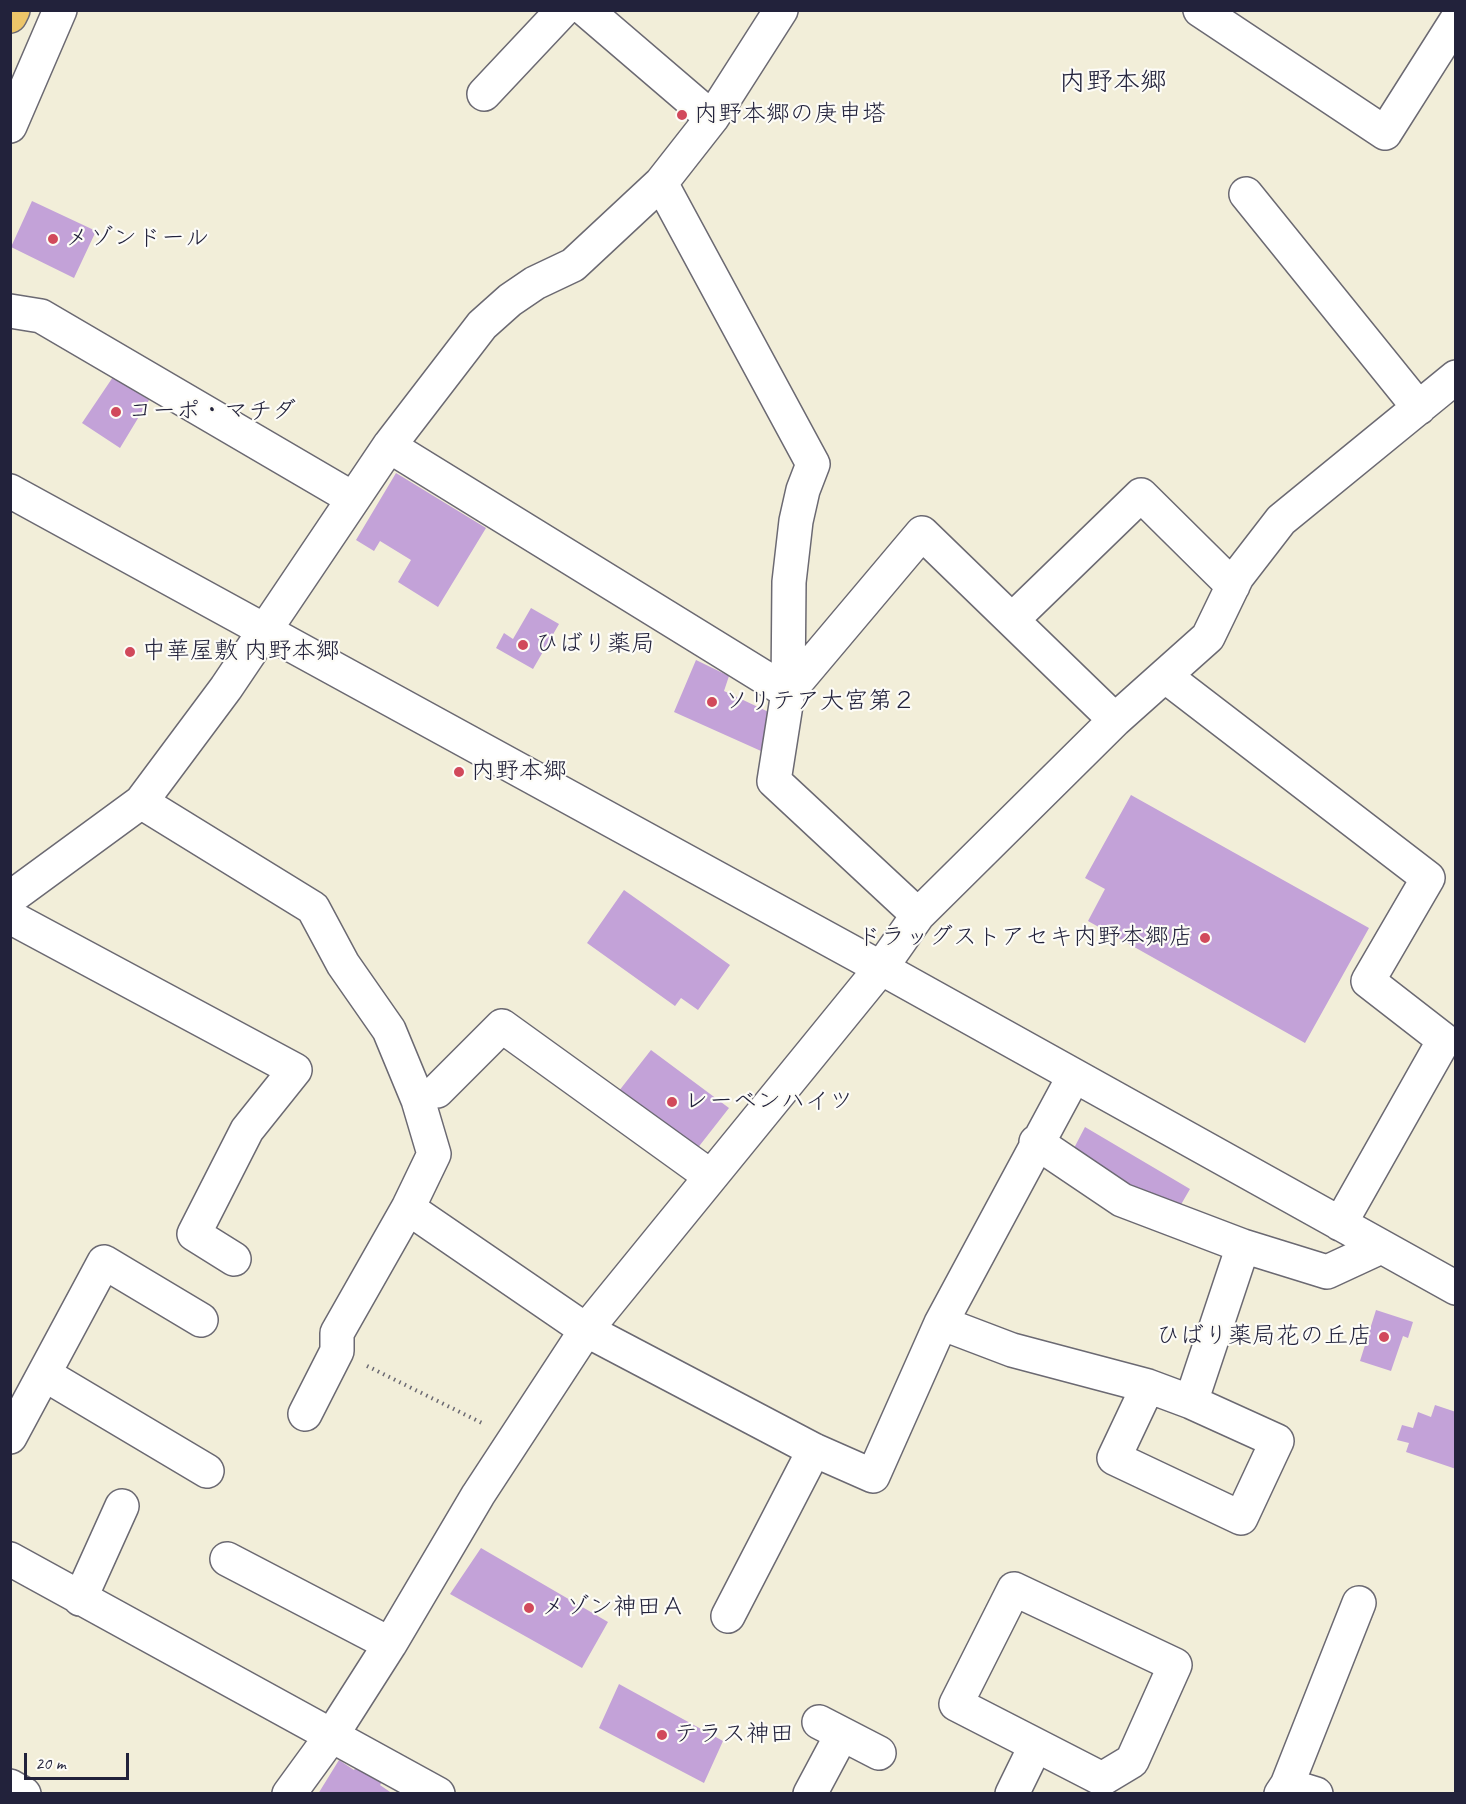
<!DOCTYPE html>
<html>
<head>
<meta charset="utf-8">
<style>
	body { margin:0 }
	#map { position:relative; width:1466px; height:1804px; overflow:hidden; background:#f2eed9; font-family:Caveat,sans-serif }
	canvas { display:block }
	.frame { position:absolute; inset:0; border:12px solid #22223b; pointer-events:none }
	.scale { position:absolute; left:24px; top:1753px; width:105px; height:27px; box-sizing:border-box; border:3px solid #22223b; border-top:0; padding-left:8px; font-size:18px; line-height:21px; white-space:nowrap; color:#22223b; -webkit-text-stroke:4px #fdfcf7; paint-order:stroke }
</style>
</head>
<body>
<div id="map">
<canvas width="1466" height="1804"></canvas>
<div class="frame"></div>
<div class="scale">20 m</div>
</div>
<script>
const context = document.querySelector('canvas').getContext('2d');
context.lineJoin = 'round';
function fill(path, color) { context.fillStyle = color; context.fill(path, 'evenodd'); }
const toPath = rows => new Path2D(rows.map(r => 'M' + r).join(''));
function stroke(path, color, width, dash) { context.strokeStyle = color; context.lineWidth = width; context.lineCap = dash ? 'butt' : 'round'; context.setLineDash(dash || []); context.stroke(path); }
function write(font, color, halo, rows, align = 'center') {
  context.font = font + ' Caveat,"Klee One",sans-serif'; context.lineWidth = 4.5; context.setLineDash([]); context.textBaseline = 'middle'; context.strokeStyle = halo; context.fillStyle = color; for (const [text, x, y, turn = 0] of rows) {
    context.save(); context.translate(x, y); context.rotate((+turn || 0) * Math.PI / 180); context.textAlign = isNaN(turn) ? turn : align; if (halo) context.strokeText(text, 0, 0); context.fillText(text, 0, 0); context.restore();
  }
}
fill(toPath([
	[32,201,96,231,74,278,11,247],
	[113,377,149,400,120,448,82,423],
	[396,473,486,528,438,607,398,582,411,560,380,541,374,551,356,540],
	[531,608,559,624,533,669,496,648,504,633,513,639],
	[696,660,729,676,724,691,775,715,761,751,674,712],
	[1131,795,1369,928,1305,1043,1088,921,1105,889,1085,878],
	[624,890,730,965,698,1010,681,998,675,1006,587,943],
	[651,1050,729,1108,693,1154,615,1096],
	[1085,1127,1190,1189,1179,1208,1129,1192,1072,1152],
	[1376,1310,1413,1322,1408,1338,1403,1336,1391,1371,1360,1361],
	[1435,1405,1456,1412,1456,1469,1406,1452,1409,1443,1397,1440,1402,1425,1413,1428,1418,1412,1431,1417],
	[481,1548,608,1622,582,1668,450,1594],
	[619,1684,723,1741,704,1783,599,1728],
	[339,1760,354,1770,357,1766,382,1782,380,1785,393,1794,318,1794]
]), '#c3a2d8');
const minor = toPath([
	[586,10,712,118],
	[1200,10,1385,133,1456,21],
	[484,94,563,10],
	[10,126,60,10],
	[661,183,813,464,803,490,796,521,789,582,788,692,774,781,918,915],
	[1246,194,1419,408],
	[10,311,41,316,352,498],
	[389,446,788,692],
	[10,491,881,968,1456,1288],
	[1012,620,1141,495,1233,586],
	[1165,676,1428,878,1368,981,1444,1040,1340,1224],
	[788,692,922,533,1115,720],
	[141,802,313,908,343,964,389,1030,418,1100,434,1154,408,1208,337,1333,337,1351,305,1414],
	[10,898,141,802,226,688,389,446,482,325,510,300,535,283,573,265,661,183,712,118,781,10],
	[10,917,295,1070,247,1130,194,1234,234,1259],
	[437,1091,502,1026,710,1176],
	[1036,1142,1122,1200,1243,1246,1327,1272,1381,1247],
	[408,1208,586,1330,814,1450,873,1476,941,1323,1074,1076],
	[941,1323,1012,1350,1148,1386,1191,1402,1277,1441,1241,1518,1114,1458,1148,1386],
	[44,1374,207,1471],
	[1191,1402,1243,1246],
	[10,1437,104,1262,201,1320],
	[10,1559,438,1794],
	[227,1559,390,1644],
	[1014,1589,1175,1665,1132,1761,1102,1779,956,1704,1014,1589],
	[80,1599,122,1506],
	[728,1616,814,1450],
	[819,1722,879,1753],
	[1287,1785,1316,1794],
	[10,1786,24,1794],
	[289,1794,332,1735,390,1644,478,1495,586,1330,881,968,918,915,1115,720,1208,637,1237,577,1281,520,1456,377],
	[810,1794,842,1734],
	[1012,1794,1035,1747],
	[1281,1794,1287,1785,1359,1603]
]);
const highway = toPath([
	[10,16,13,10]
]);
stroke(minor, '#6b6972', 36);
stroke(highway, '#6b6972', 36);
stroke(toPath([
	[367,1366,484,1424]
]), '#6b6972', 4, [1.5, 4.5]);
stroke(minor, '#fff', 33);
stroke(highway, '#edc569', 33);
for (const [x, y, r, color] of [
	[682,115,6,"#d1495b"],
	[53,239,6,"#d1495b"],
	[116,412,6,"#d1495b"],
	[523,645,6,"#d1495b"],
	[130,652,6,"#d1495b"],
	[712,702,6,"#d1495b"],
	[459,772,6,"#d1495b"],
	[1205,938,6,"#d1495b"],
	[672,1102,6,"#d1495b"],
	[1384,1337,6,"#d1495b"],
	[529,1608,6,"#d1495b"],
	[662,1735,6,"#d1495b"]
]) { const dot = new Path2D(); dot.arc(x, y, r, 0, 2 * Math.PI); context.fillStyle = color; context.fill(dot); stroke(dot, '#fdfcf7', 2); }
write('24px', '#22223b', '#fdfcf7', [
	["内野本郷の庚申塔",694,115],
	["メゾンドール",65,239],
	["コーポ・マチダ",128,412],
	["ひばり薬局",535,645],
	["中華屋敷 内野本郷",142,652],
	["ソリテア大宮第２",724,702],
	["内野本郷",471,772],
	["ドラッグストアセキ内野本郷店",1193,938,"right"],
	["レーベンハイツ",684,1102],
	["ひばり薬局花の丘店",1372,1337,"right"],
	["メゾン神田Ａ",541,1608],
	["テラス神田",674,1735]
], 'left');
write('27px', '#22223b', '#fdfcf7', [
	["内野本郷",1113,83]
]);
</script>
</body>
</html>
